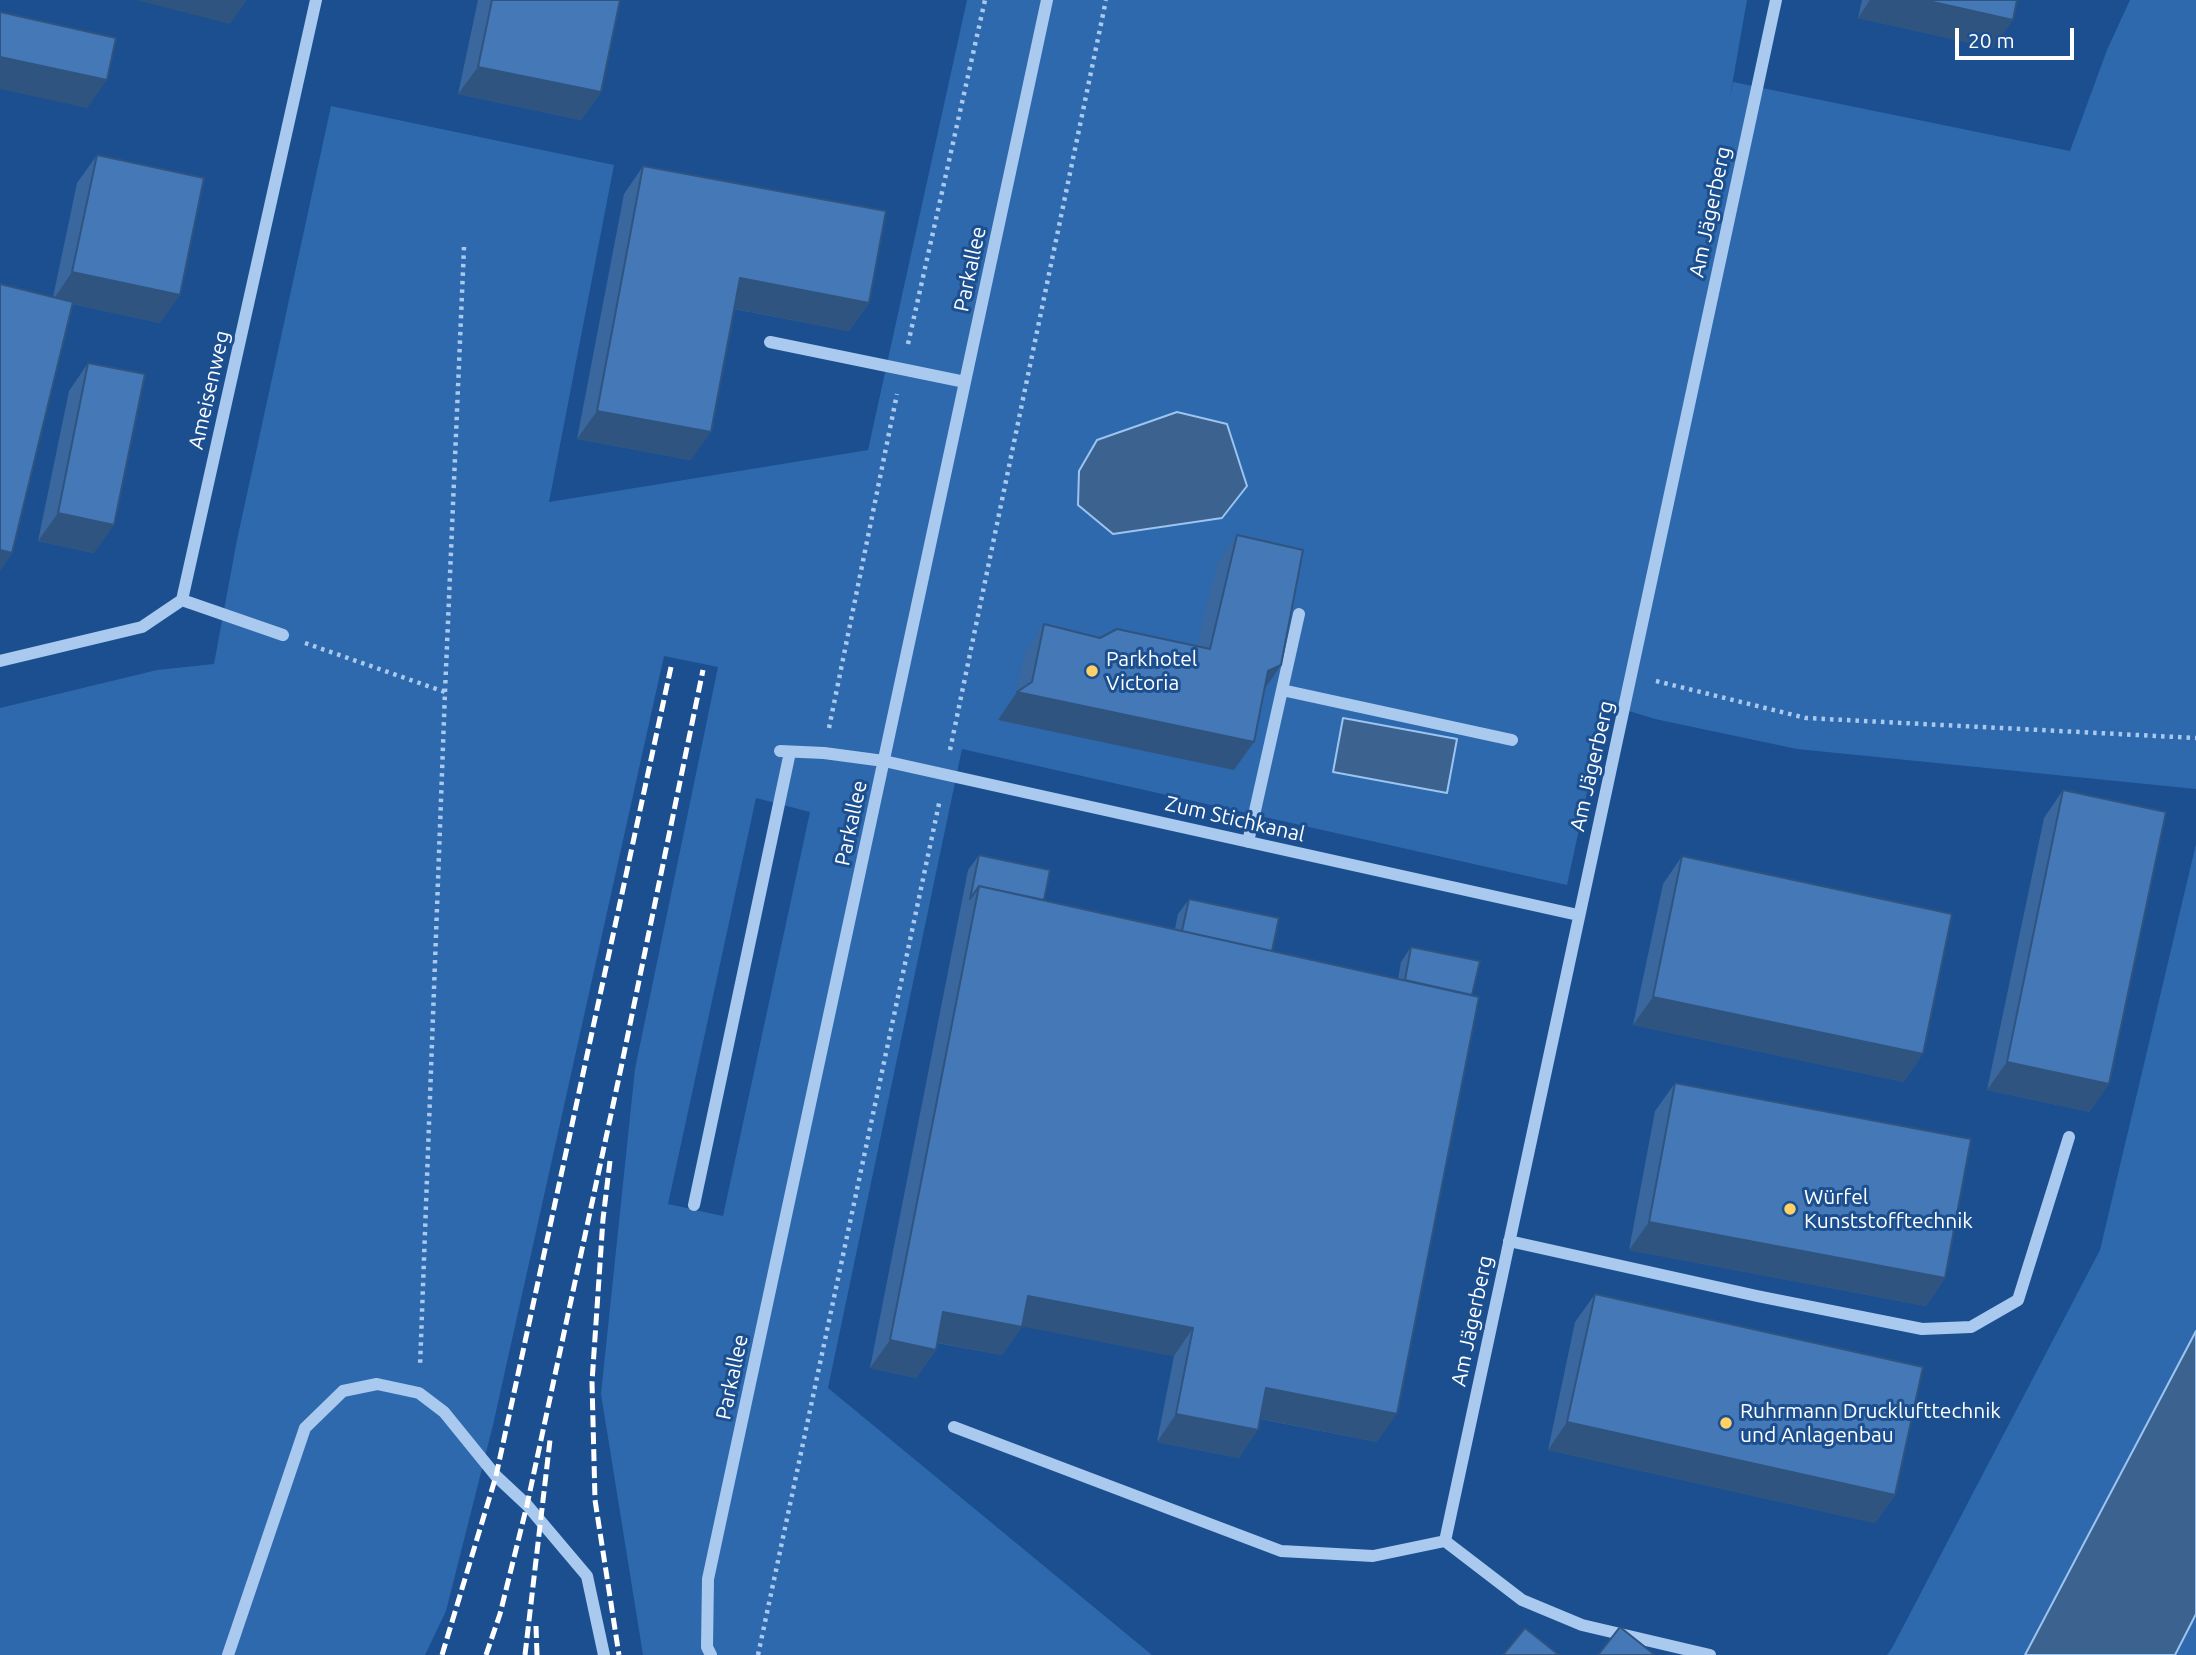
<!DOCTYPE html>
<html>
<head>
<meta charset="utf-8">
<style>
	body { margin:0 }
	#map { position:relative; width:2196px; height:1655px; overflow:hidden; background:#1b4f8f; font-family:Ubuntu,sans-serif }
	canvas { display:block }
	.scale { position:absolute; left:1955px; top:28px; width:119px; height:32px; box-sizing:border-box; border:4px solid #fff; border-top:0; padding-left:9px; font-size:21px; line-height:24px; white-space:nowrap; color:#fff; -webkit-text-stroke:5px #1b4f8f; paint-order:stroke }
</style>
</head>
<body>
<div id="map">
<canvas width="2196" height="1655"></canvas>
<div class="scale">20 m</div>
</div>
<script>
const context = document.querySelector('canvas').getContext('2d');
context.lineJoin = 'round';
function fill(path, color) { context.fillStyle = color; context.fill(path, 'evenodd'); }
const toPath = rows => new Path2D(rows.map(r => 'M' + r).join(''));
function stroke(path, color, width, dash) { context.strokeStyle = color; context.lineWidth = width; context.lineCap = dash ? 'butt' : 'round'; context.setLineDash(dash || []); context.stroke(path); }
function write(font, color, halo, rows, align = 'center') {
  context.font = font + ' Ubuntu,sans-serif'; context.lineWidth = 6; context.setLineDash([]); context.textBaseline = 'middle'; context.strokeStyle = halo; context.fillStyle = color; for (const [text, x, y, turn = 0] of rows) {
    context.save(); context.translate(x, y); context.rotate((+turn || 0) * Math.PI / 180); context.textAlign = isNaN(turn) ? turn : align; if (halo) context.strokeText(text, 0, 0); context.fillText(text, 0, 0); context.restore();
  }
}
fill(toPath([
	[967,0,1747,0,1729,102,1733,82,2070,151,2107,50,2130,0,2196,0,2196,789,1797,749,1655,719,1606,704,1567,885,962,749,828,1388,1152,1655,643,1655,601,1394,635,1069,718,667,664,656,493,1425,446,1611,425,1655,0,1655,0,708,157,670,214,664,237,540,331,106,614,165,549,502,868,450],
	[756,798,810,812,723,1216,668,1204],
	[2196,844,2196,1331,2025,1655,1887,1655,1892,1648,2100,1250],
	[2196,1614,2196,1655,2175,1655]
]), '#2e69ad');
const water = toPath([
	[1177,412,1227,424,1247,486,1222,518,1113,534,1078,505,1079,471,1097,440,1177,412],
	[1343,718,1457,739,1447,793,1333,772,1343,718],
	[2196,1331,2196,1614,2175,1655,2025,1655,2196,1331]
]);
fill(water, '#3c6290');
stroke(water, '#9cc4f0', 2);
stroke(toPath([
	[908,344,985,0],
	[305,643,445,692,420,1367],
	[1656,681,1806,718,2196,738],
	[445,692,464,247],
	[829,728,897,394],
	[950,750,1106,0],
	[758,1655,940,799]
]), '#a9c9ee', 4.5, [3.5, 5]);
stroke(toPath([
	[770,342,965,382],
	[182,600,283,635],
	[0,661,142,627,182,600,316,0],
	[1282,690,1512,740],
	[780,751,824,753,884,761,1578,915],
	[1248,842,1299,614],
	[694,1205,790,752],
	[1509,1241,1757,1296,1922,1329,1971,1327,2018,1300,2069,1137],
	[954,1427,1281,1551,1373,1556,1445,1541,1522,1600,1582,1625,1710,1655],
	[1445,1541,1776,0],
	[228,1655,305,1428,343,1391,377,1384,419,1393,444,1412,496,1476,527,1505,587,1576,604,1655],
	[711,1655,707,1647,708,1579,1047,0]
]), '#a9c9ee', 12);
stroke(toPath([
	[610,1161,603,1219,592,1382,595,1500,619,1655],
	[536,1626,537,1655],
	[442,1655,496,1476,671,667],
	[486,1655,500,1614,527,1505,621,1068,703,670],
	[525,1655,550,1440]
]), '#fff', 5, [12, 5]);
fill(toPath([
	[478,0,620,0,601,92,581,120,458,94],
	[1862,0,2017,0,1993,48,1858,18],
	[97,155,160,323,72,304,12,553,0,570,0,284,53,297,77,183],
	[643,166,869,303,849,331,734,309,691,460,577,439,624,194],
	[88,363,94,553,38,541,69,391],
	[1237,535,1281,665,1265,688,1234,770,998,720,1016,694,1025,652,1044,624,1100,638,1197,646,1217,563],
	[2063,790,2090,1112,1987,1090,2044,818],
	[979,855,1044,900,1175,929,1178,914,1189,899,1272,951,1398,979,1401,962,1411,947,1377,1442,1260,1419,1239,1458,1157,1442,1174,1356,1022,1326,1002,1355,937,1343,936,1350,916,1378,870,1368,968,870],
	[1682,856,1904,1082,1633,1025,1663,884],
	[1675,1083,1945,1278,1926,1306,1629,1250,1655,1111],
	[1595,1294,1895,1495,1875,1523,1548,1450,1575,1322]
]), '#3a679d');
fill(toPath([
	[136,0,247,0,230,24],
	[1870,0,1924,0,2013,20,1993,48,1858,18],
	[0,57,107,80,87,108,0,89],
	[478,67,601,92,581,120,458,94],
	[72,272,180,295,160,323,53,300],
	[740,278,869,303,849,331,720,306],
	[597,411,711,432,691,460,577,439],
	[58,513,114,525,94,553,38,541],
	[0,550,12,553,0,570],
	[1281,665,1262,693,1268,671],
	[1017,692,1254,742,1234,770,998,720],
	[1653,997,1923,1054,1904,1082,1633,1025],
	[2007,1062,2109,1084,2090,1112,1987,1090],
	[1649,1222,1945,1278,1926,1306,1629,1250],
	[1028,1296,1193,1328,1174,1356,1009,1324],
	[943,1312,1022,1327,1002,1355,924,1340],
	[890,1340,936,1350,916,1378,870,1368],
	[1266,1388,1397,1414,1377,1442,1247,1416],
	[1176,1414,1258,1430,1239,1458,1157,1442],
	[1567,1422,1895,1495,1875,1523,1548,1450]
]), '#305480');
const building = toPath([
	[492,0,620,0,601,92,478,67,492,0],
	[1924,0,2017,0,2013,20,1924,0],
	[0,12,116,38,107,80,0,57,0,12],
	[97,155,204,178,180,295,72,272,97,155],
	[643,166,886,211,869,303,740,278,711,432,597,411,643,166],
	[0,284,73,302,12,553,0,550,0,284],
	[88,363,145,374,114,525,58,513,88,363],
	[1237,535,1303,550,1281,665,1268,671,1254,742,1017,692,1032,682,1044,624,1100,638,1117,629,1210,649,1237,535],
	[2063,790,2166,812,2109,1084,2007,1062,2063,790],
	[979,855,1050,870,1044,900,979,886,970,899,979,855],
	[1682,856,1952,914,1923,1054,1653,997,1682,856],
	[979,886,1479,997,1397,1414,1266,1388,1258,1430,1176,1414,1193,1328,1028,1296,1022,1327,943,1312,936,1350,890,1340,979,886],
	[1189,899,1279,918,1272,951,1182,931,1189,899],
	[1411,947,1480,961,1472,995,1405,980,1411,947],
	[1675,1083,1971,1139,1945,1278,1649,1222,1675,1083],
	[1595,1294,1923,1367,1895,1495,1567,1422,1595,1294],
	[1620,1627,1655,1655,1598,1655,1620,1627],
	[1525,1628,1559,1655,1503,1655,1525,1628]
]);
fill(building, '#4478b7');
stroke(building, '#305480', 2);
for (const [x, y, r, color] of [
	[1092,671,7,"#ffd166"],
	[1790,1209,7,"#ffd166"],
	[1726,1423,7,"#ffd166"]
]) { const dot = new Path2D(); dot.arc(x, y, r, 0, 2 * Math.PI); context.fillStyle = color; context.fill(dot); stroke(dot, '#1b4f8f', 2.5); }
write('21px', '#fff', '#1b4f8f', [
	["Am Jägerberg",1710,212,-78],
	["Parkallee",970,269,-78],
	["Ameisenweg",209,390,-77],
	["Am Jägerberg",1592,766,-77],
	["Zum Stichkanal",1235,819,13],
	["Parkallee",851,823,-78],
	["Am Jägerberg",1472,1321,-78],
	["Parkallee",732,1377,-78]
]);
write('21px', '#fff', '#1b4f8f', [
	["Parkhotel",1106,659],
	["Victoria",1106,683],
	["Würfel",1804,1197],
	["Kunststofftechnik",1804,1221],
	["Ruhrmann Drucklufttechnik",1740,1411],
	["und Anlagenbau",1740,1435]
], 'left');
</script>
</body>
</html>
